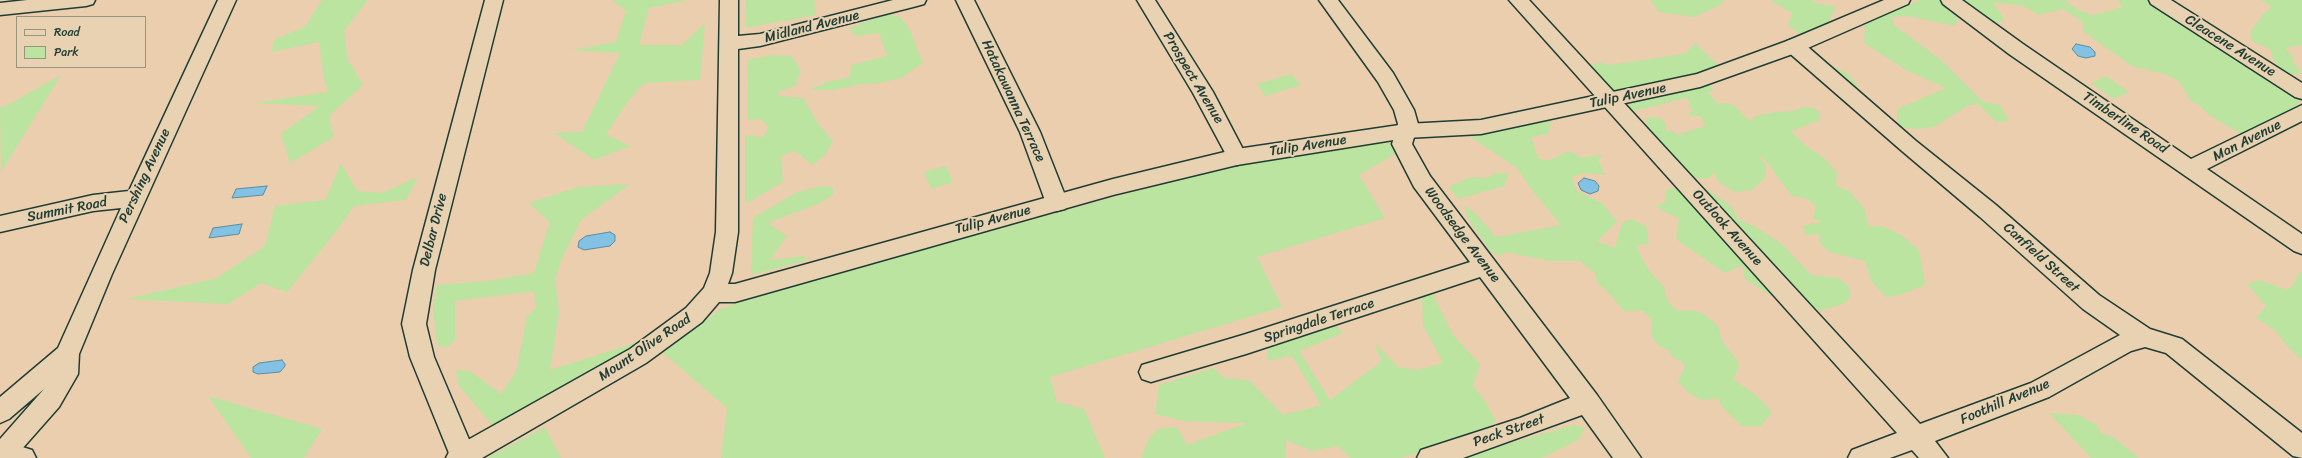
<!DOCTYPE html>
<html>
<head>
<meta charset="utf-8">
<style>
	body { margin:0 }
	#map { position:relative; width:2302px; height:458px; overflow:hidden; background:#eaceae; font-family:Sriracha,sans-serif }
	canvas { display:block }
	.legend { position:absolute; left:16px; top:16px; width:130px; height:52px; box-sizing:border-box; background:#e8d2b2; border:1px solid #989680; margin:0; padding:5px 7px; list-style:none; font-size:12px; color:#1f3d34 }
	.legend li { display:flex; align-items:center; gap:8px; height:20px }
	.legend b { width:20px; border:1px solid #989680 }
</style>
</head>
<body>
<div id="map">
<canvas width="2302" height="458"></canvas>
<ul class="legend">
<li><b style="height:5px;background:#e8d2b2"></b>Road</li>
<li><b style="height:11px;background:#bbe4a0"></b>Park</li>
</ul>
</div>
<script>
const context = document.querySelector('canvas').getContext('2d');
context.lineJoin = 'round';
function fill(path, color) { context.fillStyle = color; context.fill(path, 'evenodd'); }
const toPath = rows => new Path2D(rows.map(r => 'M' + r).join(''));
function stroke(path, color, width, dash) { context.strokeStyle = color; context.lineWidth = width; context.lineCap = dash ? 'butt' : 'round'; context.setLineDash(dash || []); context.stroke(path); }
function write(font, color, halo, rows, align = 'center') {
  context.font = font + ' Sriracha,sans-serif'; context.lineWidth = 4; context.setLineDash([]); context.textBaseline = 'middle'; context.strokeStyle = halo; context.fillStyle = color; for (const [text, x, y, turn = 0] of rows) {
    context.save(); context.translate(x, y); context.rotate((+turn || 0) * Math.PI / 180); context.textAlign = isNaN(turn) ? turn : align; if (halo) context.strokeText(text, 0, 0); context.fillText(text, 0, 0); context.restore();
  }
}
fill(toPath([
	[322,0,368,0,344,31,348,60,363,85,329,116,334,137,290,163,281,134,320,106,254,103,328,92,324,80,319,42,271,52,275,39,305,27],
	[612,0,688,0,649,8,639,45,682,45,705,23,700,80,644,83,629,100,606,134,630,146,594,160,554,133,582,132,620,53,571,50,616,42,626,11],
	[746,0,816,0,814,2,816,15,745,28],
	[1650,0,1724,0,1722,4,1694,17,1659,12],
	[1770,0,1812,0,1816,3,1836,7,1827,25,1800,34,1788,26,1792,13],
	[1921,0,1941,0,1959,13,1955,26,1908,16,1891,17,1894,25,1941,60,1982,101,2000,105,2009,121,1996,122,1978,104,1969,105,1934,127,1914,129,1897,126,1897,109,1946,88,1906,70,1864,43,1865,23],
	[1959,0,2065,0,2078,10,2092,15,2121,8,2122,6,2118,0,2150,0,2300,100,2296,107,2243,135,2209,115,2197,103,2191,102,2180,82,2168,75,2132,66,2084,32,2082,21,2063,9,2038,15,2024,6,1993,2,2005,21,1989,24],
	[2261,0,2302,0,2302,45,2285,48,2294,57,2293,62,2302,73,2285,76,2273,59,2270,49,2252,41,2250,32,2263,14,2272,7],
	[890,14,901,18,909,28,923,63,901,78,880,83,862,84,833,90,809,90,827,82,850,77,851,65,887,56,879,33,856,36,849,29,870,20],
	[1695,43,1720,67,1696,76,1617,92,1610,90,1589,66,1600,62,1610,65,1677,55,1687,52],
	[773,55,792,56,801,71,795,86,778,92,780,96,803,98,819,125,833,141,825,155,812,165,795,151,781,156,783,182,745,204,745,135,764,137,768,127,761,119,748,120,747,60],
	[1831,65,1848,74,1857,85,1859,93,1828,68],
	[1291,74,1301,85,1265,96,1257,84],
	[61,75,1,172,0,107,6,106],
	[2106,76,2129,92,2114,99,2091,83],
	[1718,81,1710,84,1713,91,1708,92,1718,104,1725,103,1735,106,1749,121,1756,116,1775,112,1793,111,1804,107,1811,107,1820,112,1820,120,1791,131,1807,147,1824,158,1837,173,1836,186,1849,191,1864,208,1868,226,1882,226,1901,235,1919,250,1925,285,1900,295,1886,297,1871,281,1865,261,1829,252,1819,242,1819,234,1806,235,1803,226,1823,221,1813,219,1816,206,1806,198,1792,196,1763,157,1759,158,1766,164,1766,177,1752,190,1735,192,1719,183,1714,172,1708,179,1693,178,1647,126,1646,119,1651,117,1661,118,1666,124,1665,131,1673,131,1679,136,1684,135,1678,134,1706,126,1700,116,1691,116,1688,113,1693,111,1687,104,1691,103,1686,98,1638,110,1628,111,1627,107,1634,102],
	[1551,121,1548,134,1531,137,1538,158,1547,161,1570,151,1582,158,1603,154,1598,160,1605,175,1583,173,1572,177,1576,190,1603,204,1617,222,1597,241,1615,248,1622,223,1632,219,1646,226,1649,243,1637,246,1641,257,1651,273,1664,287,1667,301,1678,311,1691,310,1704,314,1718,326,1722,341,1739,363,1734,380,1756,395,1772,412,1760,427,1742,426,1721,406,1719,398,1702,400,1689,393,1678,382,1685,367,1681,361,1672,357,1669,350,1660,347,1651,335,1652,320,1643,311,1624,311,1606,290,1597,283,1595,273,1580,261,1550,261,1505,252,1501,256,1491,252,1467,217,1464,205,1477,215,1496,237,1561,225,1534,193,1517,168,1469,136],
	[1389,142,1395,154,1359,175,1385,218,1257,257,1282,307,1050,377,1057,402,1084,409,1105,458,721,458,727,408,662,352,721,309,765,293,1199,174,1260,160],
	[341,163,357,191,382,193,418,177,406,200,354,206,335,233,287,292,261,283,228,304,126,299,217,278,265,246,275,206,325,200],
	[946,166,953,182,931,189,924,172],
	[1496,173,1509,174,1504,186,1459,199,1448,187,1472,177,1486,178],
	[630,184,581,220,564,254,555,278,559,312,550,370,647,339,493,426,459,386,456,370,470,371,501,394,516,372,527,316,536,309,534,291,455,301,455,340,446,348,437,345,433,308,437,285,488,281,534,273,550,222,529,203,578,187],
	[823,186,833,187,833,195,818,204,768,223,787,236,770,260,805,256,805,261,751,275,753,218,797,192],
	[1683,186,1705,188,1731,206,1739,220,1754,226,1782,244,1811,275,1839,278,1849,287,1851,295,1846,303,1820,311,1795,294,1785,298,1770,295,1745,279,1742,265,1725,273,1680,242,1676,237,1679,219,1656,207,1665,202,1666,190],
	[2302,272,2302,360,2287,346,2275,330,2256,318,2266,306,2247,284,2259,280,2287,290,2293,285,2299,273],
	[1431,291,1453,335,1480,364,1473,386,1485,401,1496,421,1478,435,1400,458,1351,458,1338,446,1312,451,1286,440,1286,458,1141,458,1149,439,1158,429,1177,427,1187,445,1247,423,1184,421,1155,414,1159,385,1214,368,1224,378,1249,380,1283,415,1321,405,1292,356,1267,361,1267,347,1335,325,1343,333,1299,351,1330,400,1381,362,1375,343,1398,367,1418,370,1443,363,1423,325,1422,295],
	[208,396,322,429,304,458,251,458],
	[2049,413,2078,415,2096,424,2101,433,2113,437,2139,458,2091,458],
	[1574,425,1585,428,1578,440,1542,458,1457,458],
	[545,427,561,458,487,458]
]), '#bbe4a0');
const water = toPath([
	[2076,44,2090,47,2095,52,2095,56,2086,58,2078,56,2072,49,2076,44],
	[1584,178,1595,181,1599,186,1598,191,1590,194,1581,190,1578,183,1584,178],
	[267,186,263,195,232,198,236,189,267,186],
	[242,224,239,234,209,238,213,228,242,224],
	[610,232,615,235,615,241,610,246,584,250,578,247,579,241,586,236,610,232],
	[282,360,285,364,285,366,280,372,258,374,253,372,253,367,259,363,282,360]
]);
fill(water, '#83c2e4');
stroke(water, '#5b8d9e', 1);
const street = toPath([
	[27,0,95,0,93,4,86,6,0,15,0,3,27,0],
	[218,0,236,0,112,274,79,354,78,374,59,407,14,458,0,458,0,439,44,389,9,419,0,423,0,397,58,348,121,208,93,211,0,232,0,216,93,195,129,191,218,0],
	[485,0,503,0,435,270,426,324,434,357,476,456,475,458,451,458,410,357,402,324,413,270,485,0],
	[956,0,974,0,1040,132,1068,203,1065,209,1057,211,1049,209,1046,203,1020,132,956,0],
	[1137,0,1155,0,1213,92,1247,157,1244,162,1237,165,1230,162,1193,93,1137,0],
	[1319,0,1338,0,1393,73,1414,110,1418,124,1412,144,1430,176,1597,395,1641,458,1613,458,1582,415,1463,458,1417,458,1421,450,1520,418,1570,398,1480,277,1246,354,1151,382,1142,379,1139,372,1142,365,1246,334,1470,262,1414,187,1392,144,1398,124,1394,110,1378,82,1319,0],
	[1509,0,1529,0,1920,424,2031,383,2120,335,2083,309,1980,217,1902,151,1787,51,1784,46,1787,41,1794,39,1801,41,1916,141,1996,205,2099,295,2150,329,2182,339,2302,433,2302,458,2293,456,2166,353,2145,347,2131,351,2049,397,1935,441,1948,458,1919,458,1912,450,1890,458,1848,458,1852,450,1897,433,1509,0],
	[1941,0,1962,0,2023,44,2191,159,2302,105,2302,121,2207,169,2302,234,2302,254,2294,251,2009,54,1943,4,1941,0],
	[2149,0,2171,0,2302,83,2302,99,2295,97,2151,4,2149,0]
]);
const secondary = toPath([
	[720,0,738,0,738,36,760,34,893,0,926,0,924,4,917,6,760,46,738,49,738,232,732,273,728,284,735,284,1113,179,1237,149,1406,124,1481,120,1697,74,1787,41,1884,0,1910,0,1908,4,1801,51,1700,87,1481,134,1406,138,1237,165,1113,195,735,302,719,302,702,322,646,363,482,458,446,458,450,450,630,349,686,308,704,288,710,273,716,232,720,0],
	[0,440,32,450,36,458,0,458,0,440]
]);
stroke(street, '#1f3d34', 3);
stroke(secondary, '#1f3d34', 3);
fill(street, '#e8d2b2');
fill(secondary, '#e8d2b2');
write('14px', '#1f3d34', '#e8d2b2', [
	["Midland Avenue",812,27,-14],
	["Cleacene Avenue",2230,46,32],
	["Prospect Avenue",1193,78,59],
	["Tulip Avenue",1628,96,-12],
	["Hatakawanna Terrace",1013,101,65],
	["Timberline Road",2125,123,34],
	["Man Avenue",2247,141,-27],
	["Tulip Avenue",1308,146,-9],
	["Pershing Avenue",145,176,-65],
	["Summit Road",67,210,-11],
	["Tulip Avenue",993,220,-15],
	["Outlook Avenue",1727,228,48],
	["Delbar Drive",434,230,-76],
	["Woodsedge Avenue",1462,235,53],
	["Canfield Street",2041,258,42],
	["Springdale Terrace",1319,321,-18],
	["Mount Olive Road",645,348,-34],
	["Foothill Avenue",2005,402,-23],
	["Peck Street",1509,431,-19]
]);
</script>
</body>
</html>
